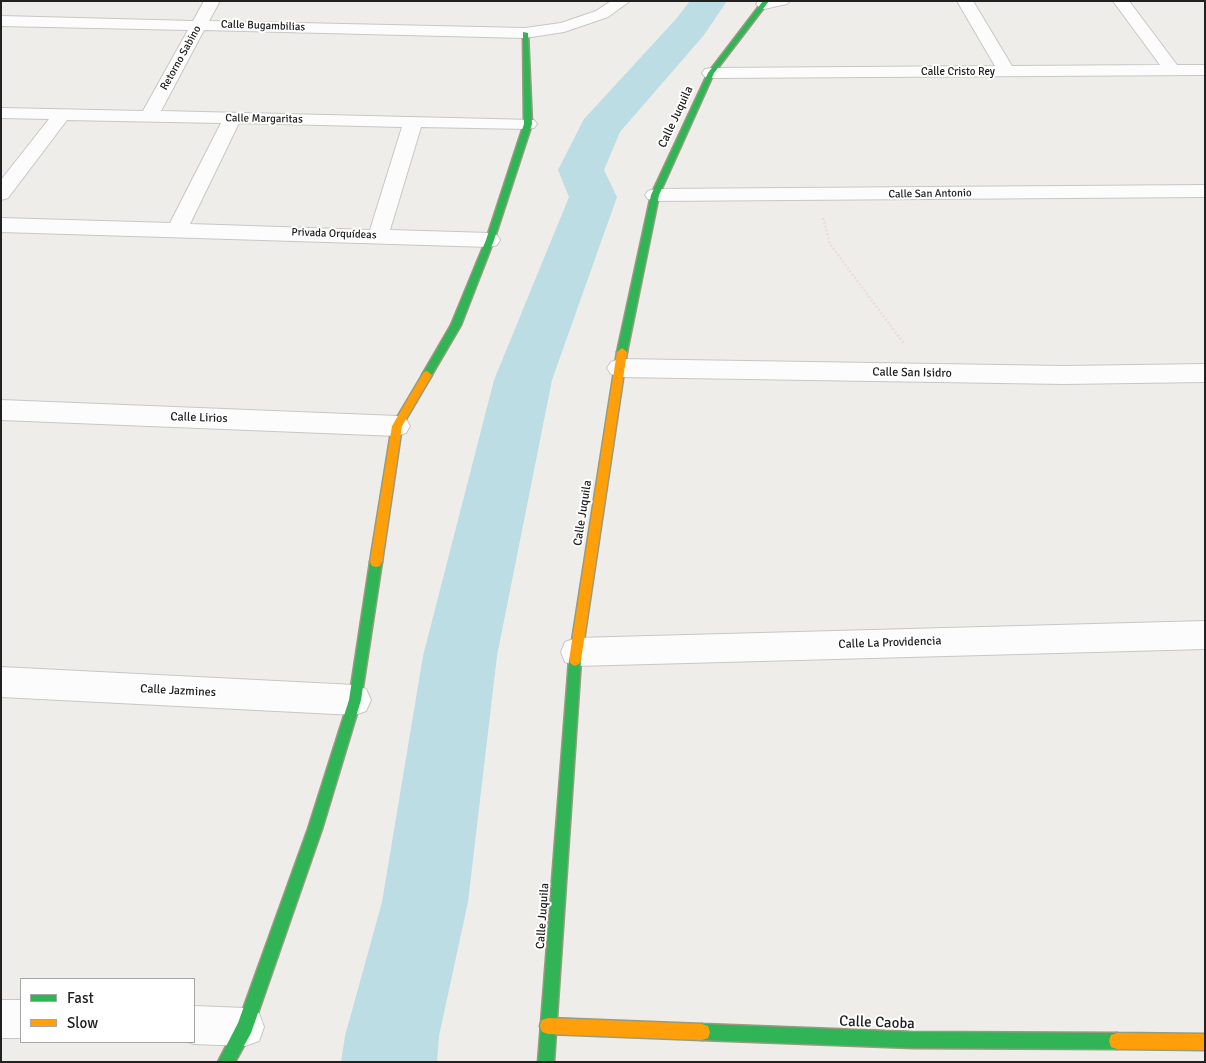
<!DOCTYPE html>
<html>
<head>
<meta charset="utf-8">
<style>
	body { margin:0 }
	#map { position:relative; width:1206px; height:1063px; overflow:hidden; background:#efedea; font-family:Signika,sans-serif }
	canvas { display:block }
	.frame { position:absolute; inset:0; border:2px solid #212121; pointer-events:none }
	.legend { position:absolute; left:20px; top:978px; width:175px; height:65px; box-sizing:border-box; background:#fff; border:1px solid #a6a6a6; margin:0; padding:6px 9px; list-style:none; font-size:15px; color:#212121 }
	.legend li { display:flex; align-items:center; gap:10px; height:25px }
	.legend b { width:25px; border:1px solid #a6a6a6 }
</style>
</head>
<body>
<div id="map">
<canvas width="1206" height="1063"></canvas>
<div class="frame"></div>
<ul class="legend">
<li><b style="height:6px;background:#30b455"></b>Fast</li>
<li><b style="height:6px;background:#ff9f0a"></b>Slow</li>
</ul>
</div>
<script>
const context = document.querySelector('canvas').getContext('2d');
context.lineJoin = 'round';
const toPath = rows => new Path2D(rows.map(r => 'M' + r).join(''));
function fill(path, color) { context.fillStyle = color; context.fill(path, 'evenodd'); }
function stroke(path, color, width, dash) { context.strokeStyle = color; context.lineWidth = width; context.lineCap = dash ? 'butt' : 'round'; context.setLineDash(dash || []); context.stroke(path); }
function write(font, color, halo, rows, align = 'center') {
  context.font = font + ' Signika,sans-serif'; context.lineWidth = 4; context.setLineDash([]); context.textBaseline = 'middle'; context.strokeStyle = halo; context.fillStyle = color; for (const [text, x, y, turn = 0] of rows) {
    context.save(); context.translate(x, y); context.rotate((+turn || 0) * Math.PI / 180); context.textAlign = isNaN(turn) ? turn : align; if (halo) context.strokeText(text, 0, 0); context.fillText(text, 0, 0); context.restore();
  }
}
fill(toPath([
	[690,1,727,1,704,35,620,132,604,170,617,197,552,380,497,656,468,902,439,1036,437,1062,341,1062,345,1036,382,902,423,656,494,380,569,197,558,170,584,119,676,19,690,1]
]), '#bcdde4');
const street = toPath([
	[204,1,220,1,209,21,525,28,561,23,596,11,611,1,630,1,608,17,564,32,525,38,204,30,161,111,534,120,537,124,534,128,528,129,421,127,390,230,490,233,497,235,500,240,497,245,490,247,1,232,1,218,170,223,221,123,67,120,8,198,1,200,1,180,49,119,1,118,1,108,143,111,188,30,1,26,1,16,193,21,204,1],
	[239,123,402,127,370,230,190,224,239,123],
	[758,1,790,1,787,4,764,9,759,7,756,4,758,1],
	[957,1,973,1,1012,66,1160,65,1113,1,1129,1,1177,65,1205,65,1205,75,711,78,705,77,702,73,705,69,711,68,995,66,957,1],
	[1205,185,1205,197,655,201,648,199,645,195,648,191,655,189,1205,185],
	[619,359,1064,366,1205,364,1205,382,1064,384,619,377,611,374,607,368,611,362,619,359],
	[1,400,397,416,406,419,410,426,406,433,397,436,1,420,1,400],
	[1205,621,1205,649,576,666,565,662,561,652,565,642,576,638,1205,621],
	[1,667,355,685,366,689,371,700,366,711,355,715,1,697,1,667],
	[1,1000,21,1000,21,1038,1,1038,1,1000],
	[194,1006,245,1008,259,1013,264,1027,259,1041,245,1046,194,1044,188,1042,194,1042,194,1006]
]);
const fast = toPath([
	[763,1,769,1,714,73,659,195,627,352,625,354,619,354,617,352,651,195,708,73,763,1],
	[523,32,528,33,532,124,494,240,461,325,430,378,427,379,422,375,451,325,486,240,524,124,523,32],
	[376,557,380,558,382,562,361,700,322,829,251,1033,235,1062,218,1062,238,1023,308,829,349,700,370,562,372,558,376,557],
	[575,654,579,656,581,660,554,1062,538,1062,569,660,571,656,575,654],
	[702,1024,913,1032,1117,1033,1123,1035,1125,1041,1123,1047,1117,1049,913,1048,702,1040,696,1038,694,1032,696,1026,702,1024]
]);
const slow = toPath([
	[622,348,627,352,581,660,579,664,575,666,571,664,569,660,617,352,622,348],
	[427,371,432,375,402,426,382,562,380,566,376,567,372,566,370,562,392,426,424,372,427,371],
	[548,1018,702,1024,708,1026,710,1032,708,1038,702,1040,548,1034,542,1032,540,1026,542,1020,548,1018],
	[1117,1033,1205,1034,1205,1050,1117,1049,1111,1047,1109,1041,1111,1035,1117,1033]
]);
stroke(street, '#c8c7c6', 2);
stroke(fast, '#999a80', 3);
stroke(slow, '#999a80', 3);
stroke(toPath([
	[823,218,830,244,904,344]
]), '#ecdcda', 2.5, [2, 2]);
fill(street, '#fdfcfc');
fill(fast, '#30b455');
fill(slow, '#ff9f0a');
write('11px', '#212121', '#fff', [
	["Calle Bugambilias",263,26,2],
	["Retorno Sabino",181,58,-61],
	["Calle Cristo Rey",958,72],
	["Calle Margaritas",264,119,1],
	["Calle San Antonio",930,194,-1],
	["Privada Orquídeas",334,234,2]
]);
write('12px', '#212121', '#fff', [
	["Calle Juquila",676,117,-65],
	["Calle San Isidro",912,373,1],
	["Calle Lirios",199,418,2],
	["Calle Juquila",583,513,-81],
	["Calle La Providencia",890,643,-2],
	["Calle Jazmines",178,691,3],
	["Calle Juquila",543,916,-86]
]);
write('15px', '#212121', '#fff', [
	["Calle Caoba",877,1023,2]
]);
</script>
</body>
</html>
